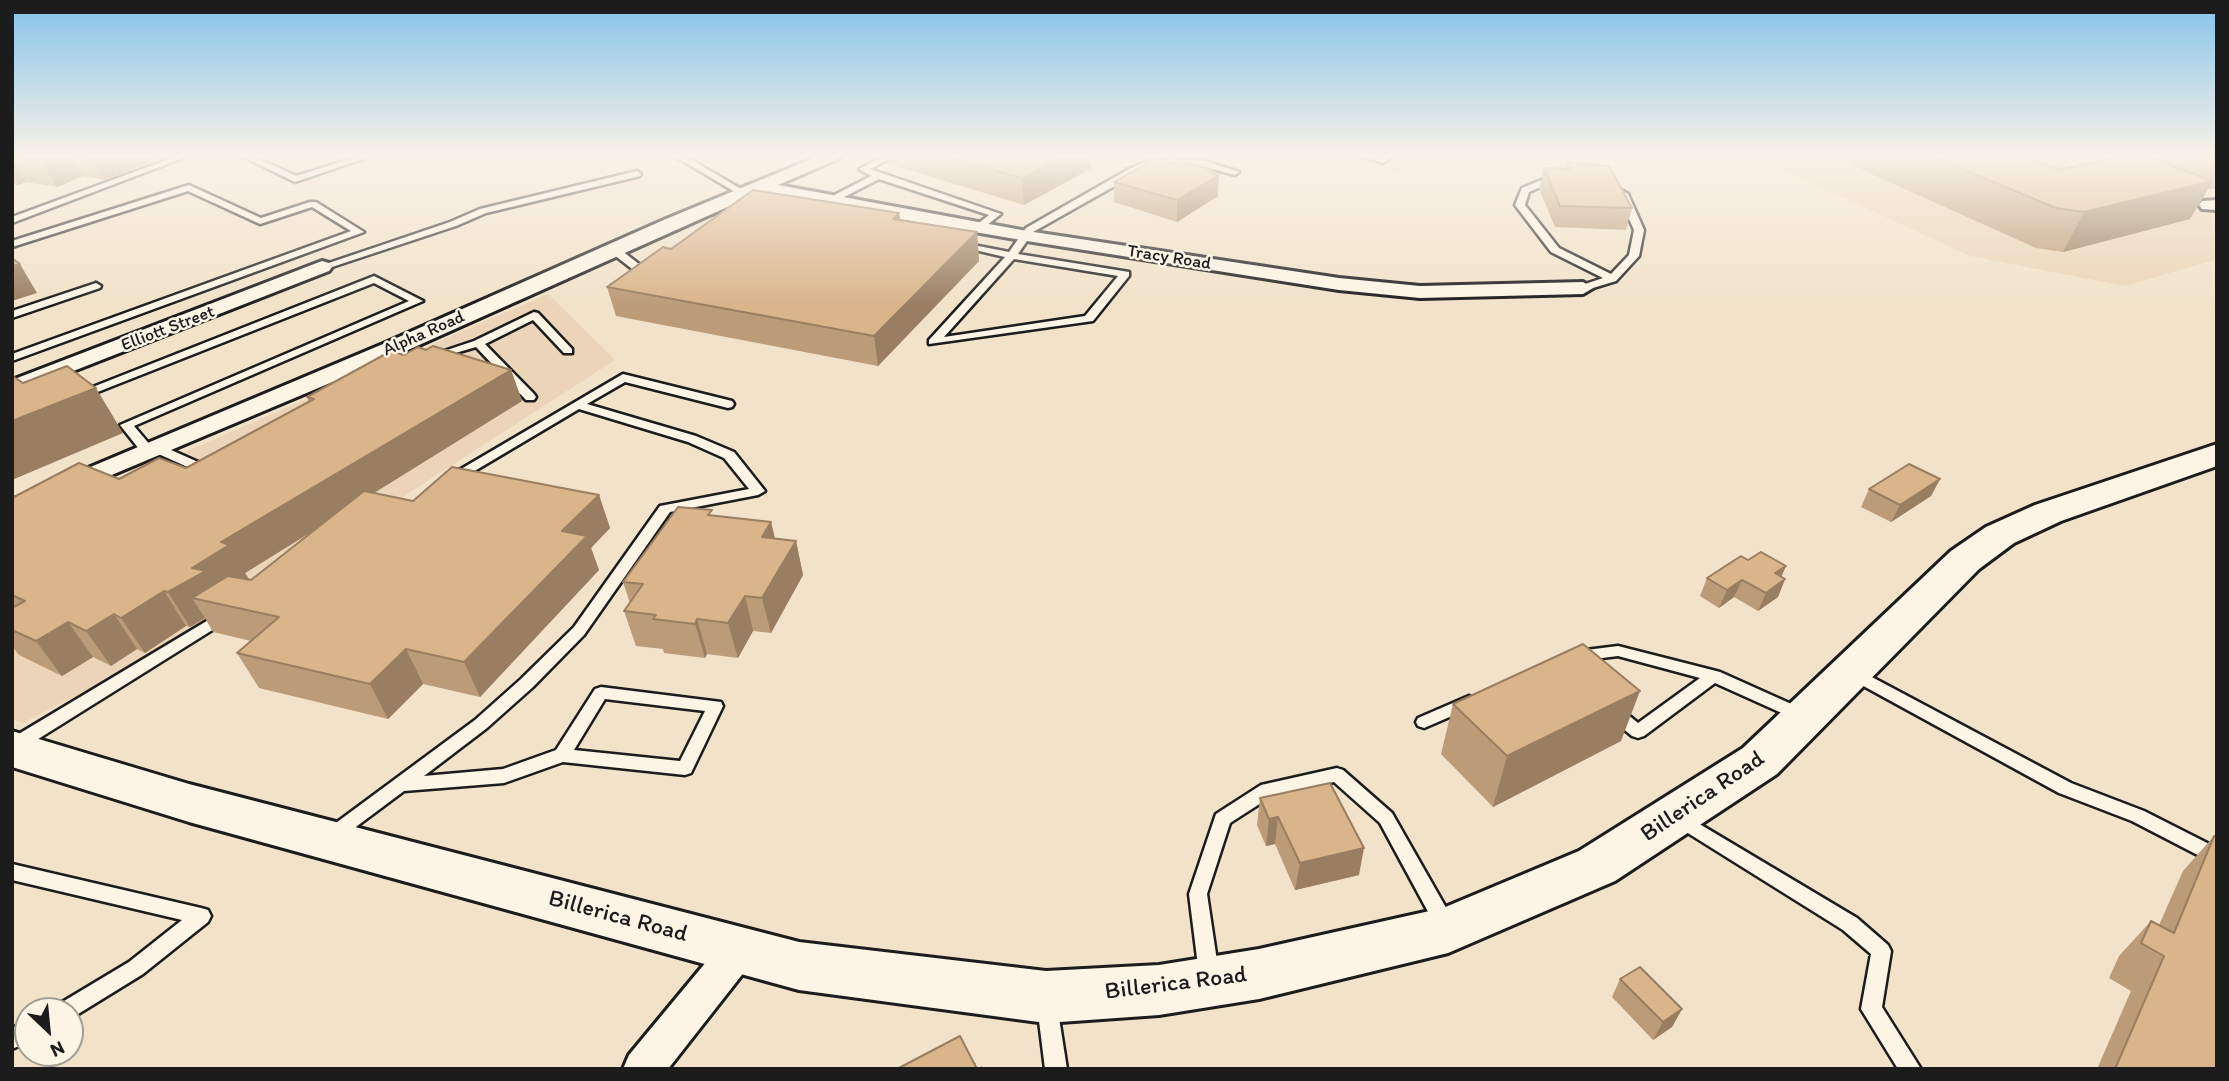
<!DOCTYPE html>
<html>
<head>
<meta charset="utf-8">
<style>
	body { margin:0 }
	#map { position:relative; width:2229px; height:1081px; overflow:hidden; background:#f2e2ca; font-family:Itim,sans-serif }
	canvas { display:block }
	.frame { position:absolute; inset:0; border:14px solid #1c1c1c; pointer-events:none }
	.north { position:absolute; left:14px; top:997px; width:70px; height:70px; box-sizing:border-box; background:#fcf5e5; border:2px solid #a29e95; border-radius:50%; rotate:154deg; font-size:19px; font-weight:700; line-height:28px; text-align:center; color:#1c1c1c }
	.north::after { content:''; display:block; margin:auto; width:24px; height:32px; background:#1c1c1c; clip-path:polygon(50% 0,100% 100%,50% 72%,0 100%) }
</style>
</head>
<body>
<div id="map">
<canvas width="2229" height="1081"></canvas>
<div class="frame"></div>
<div class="north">N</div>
</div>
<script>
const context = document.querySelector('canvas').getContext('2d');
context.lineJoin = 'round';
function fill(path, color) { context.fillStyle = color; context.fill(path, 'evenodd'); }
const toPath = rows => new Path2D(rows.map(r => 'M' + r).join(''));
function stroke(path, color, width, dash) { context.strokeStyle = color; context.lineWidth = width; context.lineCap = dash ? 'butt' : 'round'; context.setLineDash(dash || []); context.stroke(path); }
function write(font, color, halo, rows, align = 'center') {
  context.font = font + ' Itim,sans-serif'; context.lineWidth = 5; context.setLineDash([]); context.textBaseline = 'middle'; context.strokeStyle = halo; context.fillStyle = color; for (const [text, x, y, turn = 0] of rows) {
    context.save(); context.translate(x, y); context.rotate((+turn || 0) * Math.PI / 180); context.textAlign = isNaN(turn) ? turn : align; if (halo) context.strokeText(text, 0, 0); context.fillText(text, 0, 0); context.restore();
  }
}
fill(toPath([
	[1330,155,1427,155,1401,173],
	[1750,155,2087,155,2114,178,2217,213,2217,259,2125,286,1970,256],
	[548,294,615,360,169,648,23,723,12,719,12,527]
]), '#ebd4b7');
const lane = toPath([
	[180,155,191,155,12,223,12,217,180,155],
	[240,155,250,155,296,176,363,155,375,155,295,182,240,155],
	[673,155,683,155,748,193,740,195,673,155],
	[886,155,896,155,870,169,1001,214,981,230,975,230,975,226,989,215,879,179,823,208,817,208,817,204,871,176,859,169,886,155],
	[1358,155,1382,157,1386,155,1395,155,1383,163,1358,155],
	[1167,159,1202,160,1239,172,1235,175,1202,166,1150,166,1033,232,1018,254,1129,272,1129,276,1093,321,929,344,929,340,1005,257,958,246,958,242,1009,252,1026,228,1129,169,1145,162,1167,159],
	[1014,259,1118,276,1085,316,944,337,1014,259],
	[637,171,641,174,640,176,486,213,456,226,326,269,317,267,450,222,480,209,637,171],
	[1556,174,1560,177,1559,179,1529,192,1525,205,1559,248,1611,274,1629,255,1634,230,1618,194,1623,191,1628,194,1644,230,1639,256,1616,281,1583,291,1579,290,1579,286,1603,278,1551,252,1515,205,1522,188,1556,174],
	[189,185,261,218,310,202,316,202,364,232,12,361,12,354,351,231,312,207,260,224,188,191,12,247,12,241,189,185],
	[609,247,617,247,648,271,648,275,640,275,609,251,609,247],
	[374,276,423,301,134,426,151,446,160,445,207,466,214,466,216,469,214,472,201,473,154,452,148,455,143,454,120,425,409,301,374,283,85,397,81,398,75,394,374,276],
	[96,283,101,286,100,288,12,318,12,311,96,283],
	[534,312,538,313,572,349,572,353,564,353,533,320,485,344,534,394,536,397,534,400,526,400,476,347,435,359,429,356,474,341,534,312],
	[623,374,732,401,734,404,732,407,728,408,625,382,587,404,696,436,734,452,765,491,758,495,670,512,584,635,533,687,487,728,424,776,503,769,556,750,595,689,601,687,721,702,723,706,691,773,685,775,563,762,504,783,404,791,337,841,331,843,325,841,322,836,325,831,475,720,521,679,574,627,660,506,749,489,724,458,688,442,579,409,456,482,446,482,444,479,623,374],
	[605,699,705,711,680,761,574,750,605,699],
	[225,610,233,615,230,619,19,751,12,752,12,738,225,610],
	[1618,646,1720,672,1807,711,1809,715,1807,719,1801,721,1795,719,1715,683,1644,736,1638,738,1632,736,1609,717,1607,713,1609,709,1615,707,1621,709,1638,723,1700,678,1618,656,1578,661,1572,660,1570,656,1572,652,1578,651,1618,646],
	[1853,667,2071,783,2144,811,2217,848,2217,865,2132,821,2059,793,1847,677,1845,673,1847,669,1853,667],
	[1469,696,1475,698,1477,702,1475,706,1424,728,1418,726,1416,722,1418,718,1469,696],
	[1337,768,1343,770,1392,813,1453,920,1456,926,1453,932,1446,934,1439,932,1380,823,1334,782,1272,796,1230,823,1207,894,1219,974,1216,980,1209,983,1202,980,1199,974,1189,894,1216,814,1261,785,1337,768],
	[1681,813,1857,918,1888,945,1891,951,1882,1007,1921,1069,1898,1069,1861,1009,1871,954,1843,930,1675,825,1672,820,1675,815,1681,813],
	[12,864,201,908,208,910,211,916,208,922,143,974,70,1019,70,1011,56,1011,59,1004,129,962,182,920,12,880,12,864],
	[1047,996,1054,998,1057,1005,1067,1069,1045,1069,1037,1005,1040,998,1047,996],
	[28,1021,28,1042,12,1049,12,1028,28,1021]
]);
const street = toPath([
	[821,155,842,155,840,158,778,185,1027,231,1339,278,1420,286,1583,282,1593,288,1583,294,1420,298,1339,290,1027,241,870,214,761,192,399,354,12,517,12,500,383,344,666,219,821,155],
	[2217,200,2217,210,2202,209,2199,205,2202,201,2217,200],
	[322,261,329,263,332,267,329,271,12,395,12,380,322,261],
	[739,934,752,938,757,950,752,962,668,1069,623,1069,629,1055,726,938,739,934]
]);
const secondary = toPath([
	[2217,444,2217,466,2061,521,2014,543,1979,569,1777,774,1615,881,1448,953,1259,999,1159,1015,1046,1023,799,990,189,822,12,767,12,731,189,784,799,942,1046,971,1159,965,1259,949,1443,908,1579,851,1743,748,1951,551,1986,527,2035,505,2217,444]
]);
stroke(lane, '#1c1c1c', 5);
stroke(street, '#1c1c1c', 6);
stroke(secondary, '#1c1c1c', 6);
stroke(toPath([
	[972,1065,981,1069]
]), '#1c1c1c', 6, [2.5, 7]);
fill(lane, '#fcf5e5');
fill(street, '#fcf5e5');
fill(secondary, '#fcf5e5');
fill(toPath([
	[12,155,169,155,104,180,83,176,57,187,26,182,18,185,12,184],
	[887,155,1090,155,1090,169,1024,205,889,164],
	[1829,155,2020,155,2060,170,2124,155,2217,155,2217,189,2208,189,2190,219,2063,252,2036,248],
	[1567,162,1632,208,1626,230,1555,227,1539,189,1544,168,1565,169],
	[1212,173,1218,196,1177,222,1114,202,1114,182],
	[899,213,900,220,977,232,979,261,878,366,616,316,607,287,671,249],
	[404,355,511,370,522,401,374,493,413,501,599,495,610,528,591,548,599,570,480,697,423,684,388,719,259,688,237,653,251,641,213,632,205,618,190,627,186,626,145,653,137,649,111,666,93,657,62,676,19,655,12,646,12,498,186,468,309,402,307,397],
	[313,531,251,580,248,580,245,573],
	[1940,479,1931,496,1891,522,1861,507,1869,489],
	[713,516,771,522,775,539,796,541,803,575,771,633,753,631,738,658,707,654,705,658,664,653,663,649,636,646,624,611,630,603,623,582],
	[1748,560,1786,566,1781,577,1785,579,1778,597,1758,611,1734,597,1719,608,1700,596,1707,578],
	[1453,704,1621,741,1493,807,1441,754],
	[1260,798,1359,875,1295,890,1275,844,1266,846,1257,825],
	[2214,836,2217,1069,2097,1069,2131,991,2109,978,2119,956,2151,921,2159,925,2183,871],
	[1620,979,1682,1009,1672,1027,1653,1040,1612,997]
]), '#bb9b78');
fill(toPath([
	[57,155,72,155,83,176,57,187,42,161],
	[91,155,169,155,104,180],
	[1067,155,1090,155,1090,169,1024,205,1022,178],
	[12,158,26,182,18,185,12,175],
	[1212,170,1211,180,1219,175,1218,196,1177,222,1177,200],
	[2213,181,2190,219,2063,252,2084,212],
	[899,213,903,241,893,219],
	[977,232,979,261,878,366,874,336],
	[20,264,37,293,12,301,12,266],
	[511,370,522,401,245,573,249,579,221,597,192,598,205,618,190,627,168,592,192,568,221,542],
	[96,388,123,433,12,480,12,421],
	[1940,479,1931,496,1891,522,1900,505],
	[599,495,610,528,591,548,599,570,480,697,464,662,562,531],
	[771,522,779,556,762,537],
	[796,541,803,575,771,633,762,598],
	[1786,566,1778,584,1775,573],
	[1785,579,1778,597,1758,611,1766,593],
	[1742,580,1734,597,1719,608,1727,590],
	[164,591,186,626,145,653,121,618],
	[745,596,753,631,738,658,728,623],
	[114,614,137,649,111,666,86,631],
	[697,619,707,654,705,658,695,624],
	[68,622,93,657,62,676,36,641],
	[406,649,423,684,388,719,370,684],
	[1640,691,1621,741,1493,807,1507,756],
	[1278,817,1275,844,1266,846,1269,819],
	[1364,848,1359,875,1295,890,1300,863],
	[1682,1009,1672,1027,1653,1040,1663,1022]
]), '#997e61');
const building = toPath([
	[12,155,57,155,42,161,12,156,12,155],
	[942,155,1067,155,1022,178,942,155],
	[1929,155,2020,155,2060,170,2124,155,2142,155,2213,181,2084,212,2056,208,1929,155],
	[1156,158,1176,164,1180,161,1212,170,1208,172,1219,175,1177,200,1114,182,1156,158],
	[1567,162,1609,166,1632,208,1560,206,1544,168,1571,169,1567,162],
	[753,190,899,213,893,219,977,232,874,336,607,287,663,247,671,249,753,190],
	[12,258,20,264,12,266,12,258],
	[433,346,511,370,221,542,229,545,192,568,206,571,168,592,164,591,121,618,114,614,86,631,68,622,36,641,12,630,12,608,25,601,12,595,12,498,79,463,119,479,159,458,186,468,314,399,307,397,391,351,404,355,418,347,426,350,433,346],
	[67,366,96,388,12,421,12,377,14,377,23,383,67,366],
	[1909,464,1940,479,1900,505,1869,489,1909,464],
	[452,467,599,495,562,531,587,536,464,662,406,649,370,684,237,653,279,617,192,598,228,576,251,580,364,491,413,501,452,467],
	[678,507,712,510,708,515,771,522,762,537,796,541,762,598,745,596,728,623,697,619,695,624,653,619,656,615,624,611,643,584,623,582,678,507],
	[1761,552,1786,566,1775,573,1785,579,1766,593,1742,580,1727,590,1707,578,1741,556,1748,560,1761,552],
	[1583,644,1640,691,1507,756,1453,704,1583,644],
	[1330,783,1364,848,1300,863,1278,817,1269,819,1260,798,1330,783],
	[2214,836,2217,836,2217,1069,2115,1069,2164,956,2141,943,2151,921,2174,933,2214,836],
	[1640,967,1682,1009,1663,1022,1620,979,1640,967],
	[960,1036,977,1069,897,1069,960,1036]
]);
fill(building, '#dab48b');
stroke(building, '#997e61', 2);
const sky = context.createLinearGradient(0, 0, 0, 306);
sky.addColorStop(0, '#84c3ea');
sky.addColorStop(0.51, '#f9f2e7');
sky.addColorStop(1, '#f9f2e700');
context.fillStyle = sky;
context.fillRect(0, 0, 2229, 306);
write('18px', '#1c1c1c', '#fcf5e5', [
	["Tracy Road",1169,258,9],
	["Elliott Street",168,329,-21],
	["Alpha Road",424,334,-24]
]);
write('24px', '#1c1c1c', '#fcf5e5', [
	["Billerica Road",1703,797,-34],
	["Billerica Road",618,917,15],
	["Billerica Road",1176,984,-7]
]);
</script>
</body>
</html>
